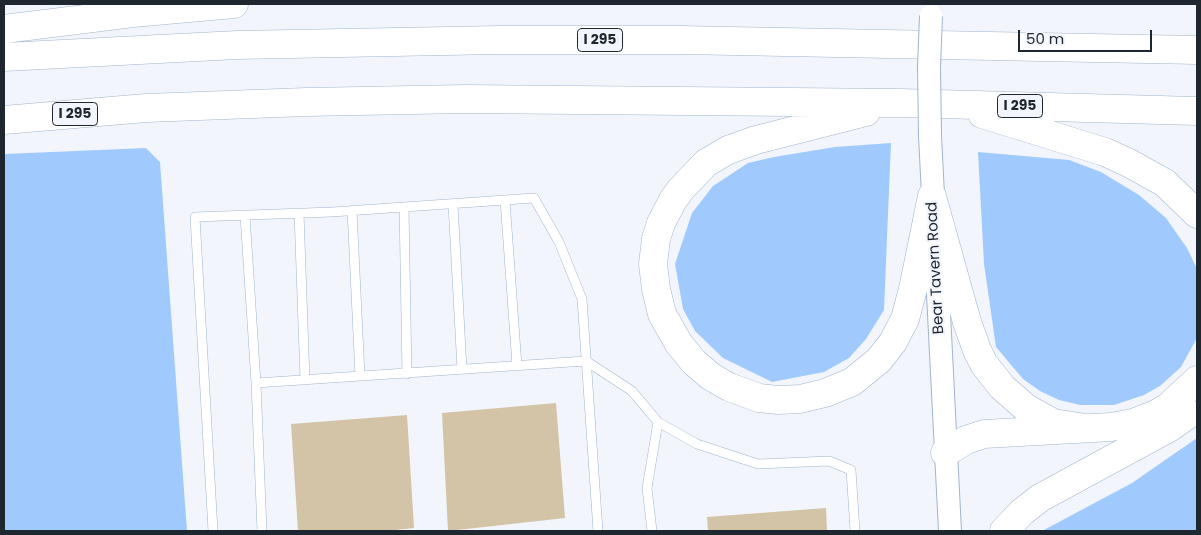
<!DOCTYPE html>
<html>
<head>
<meta charset="utf-8">
<style>
	body { margin:0 }
	#map { position:relative; width:1201px; height:535px; overflow:hidden; background:#f2f6fc; font-family:Poppins,sans-serif }
	canvas { display:block }
	.frame { position:absolute; inset:0; border:5px solid #1e262f; pointer-events:none }
	.scale { position:absolute; left:1018px; top:30px; width:134px; height:22px; box-sizing:border-box; border:2px solid #1e262f; border-top:0; padding-left:6px; font-size:15px; line-height:18px; white-space:nowrap; color:#1e262f; -webkit-text-stroke:4px #f2f6fc; paint-order:stroke }
</style>
</head>
<body>
<div id="map">
<canvas width="1201" height="535"></canvas>
<div class="frame"></div>
<div class="scale">50 m</div>
</div>
<script>
const context = document.querySelector('canvas').getContext('2d');
context.lineJoin = 'round';
function fill(path, color) { context.fillStyle = color; context.fill(path, 'evenodd'); }
const toPath = rows => new Path2D(rows.map(r => 'M' + r).join(''));
function stroke(path, color, width, dash) { context.strokeStyle = color; context.lineWidth = width; context.lineCap = dash ? 'butt' : 'round'; context.setLineDash(dash || []); context.stroke(path); }
function write(font, color, halo, rows, align = 'center') {
  context.font = font + ' Poppins,sans-serif'; context.lineWidth = 4.5; context.setLineDash([]); context.textBaseline = 'middle'; context.strokeStyle = halo; context.fillStyle = color; for (const [text, x, y, turn = 0] of rows) {
    context.save(); context.translate(x, y); context.rotate((+turn || 0) * Math.PI / 180); context.textAlign = isNaN(turn) ? turn : align; if (halo) context.strokeText(text, 0, 0); context.fillText(text, 0, 0); context.restore();
  }
}
fill(toPath([
	[891,143,884,310,866,339,849,358,824,372,772,382,723,358,695,331,683,309,675,264,692,213,713,186,748,163,774,157,835,147],
	[146,148,160,162,187,531,4,531,4,154],
	[978,152,1069,160,1101,172,1139,195,1166,218,1187,248,1197,269,1197,338,1181,367,1160,386,1144,395,1114,405,1080,405,1059,400,1040,391,1023,379,996,347,984,264],
	[1197,438,1197,531,1042,531,1132,483]
]), '#a0cafd');
fill(toPath([
	[556,403,565,518,448,531,442,413],
	[407,415,414,528,386,531,298,531,291,424],
	[826,508,827,531,708,531,707,517]
]), '#d3c3a7');
const service = toPath([
	[505,200,517,366],
	[453,204,462,369],
	[404,207,407,374],
	[352,210,360,376],
	[299,213,305,380],
	[245,215,256,383],
	[213,531,195,217,332,212,534,198,559,242,582,299,598,531],
	[262,531,256,383,586,361,632,391,658,422,697,444,758,464,829,461,851,470,855,531],
	[652,531,647,488,658,422]
]);
const tertiary = toPath([
	[930,136,950,531]
]);
const motorway = toPath([
	[4,29,133,13,234,4],
	[4,57,237,45,499,40,680,40,1197,50],
	[866,112,756,140,728,150,706,163,681,189,673,200,661,223,656,239,653,264,656,289,662,314,679,344,694,362,710,376,729,387,759,398,778,400,800,399,825,393,852,382,879,360,893,342,905,319,913,289,932,196],
	[982,114,1105,152,1129,163,1165,183,1197,214],
	[4,120,146,108,306,102,465,99,901,103,1197,111],
	[933,200,967,322,977,350,984,364,1002,387,1026,408,1053,423,1086,428],
	[945,453,966,440,984,434,1111,427,1133,423,1156,414,1168,407,1197,380],
	[1004,531,1022,512,1040,498,1169,428,1189,414]
]);
stroke(service, '#a0b4cc', 10);
stroke(tertiary, '#a0b4cc', 24);
stroke(motorway, '#a0b4cc', 29);
stroke(service, '#fff', 9);
stroke(tertiary, '#fff', 22);
stroke(motorway, '#fff', 28);
const tertiaryBridge = toPath([
	[930,136,929,67,931,16]
]);
stroke(tertiaryBridge, '#a0b4cc', 24, []);
stroke(tertiaryBridge, '#fff', 22);
for (const [x, y, w] of [
	[600,40,45],
	[1020,106,45],
	[75,114,45]
]) { const box = new Path2D(); box.roundRect(x - w / 2, y - 11.5, w, 23, 4); context.fillStyle = '#f2f6fc'; context.fill(box); stroke(box, '#1e262f', 1); }
write('bold 14px', '#1e262f', null, [
	["I 295",600,40],
	["I 295",1020,106],
	["I 295",75,114]
]);
write('15px', '#1e262f', '#f2f6fc', [
	["Bear Tavern Road",936,268,-93]
]);
</script>
</body>
</html>
